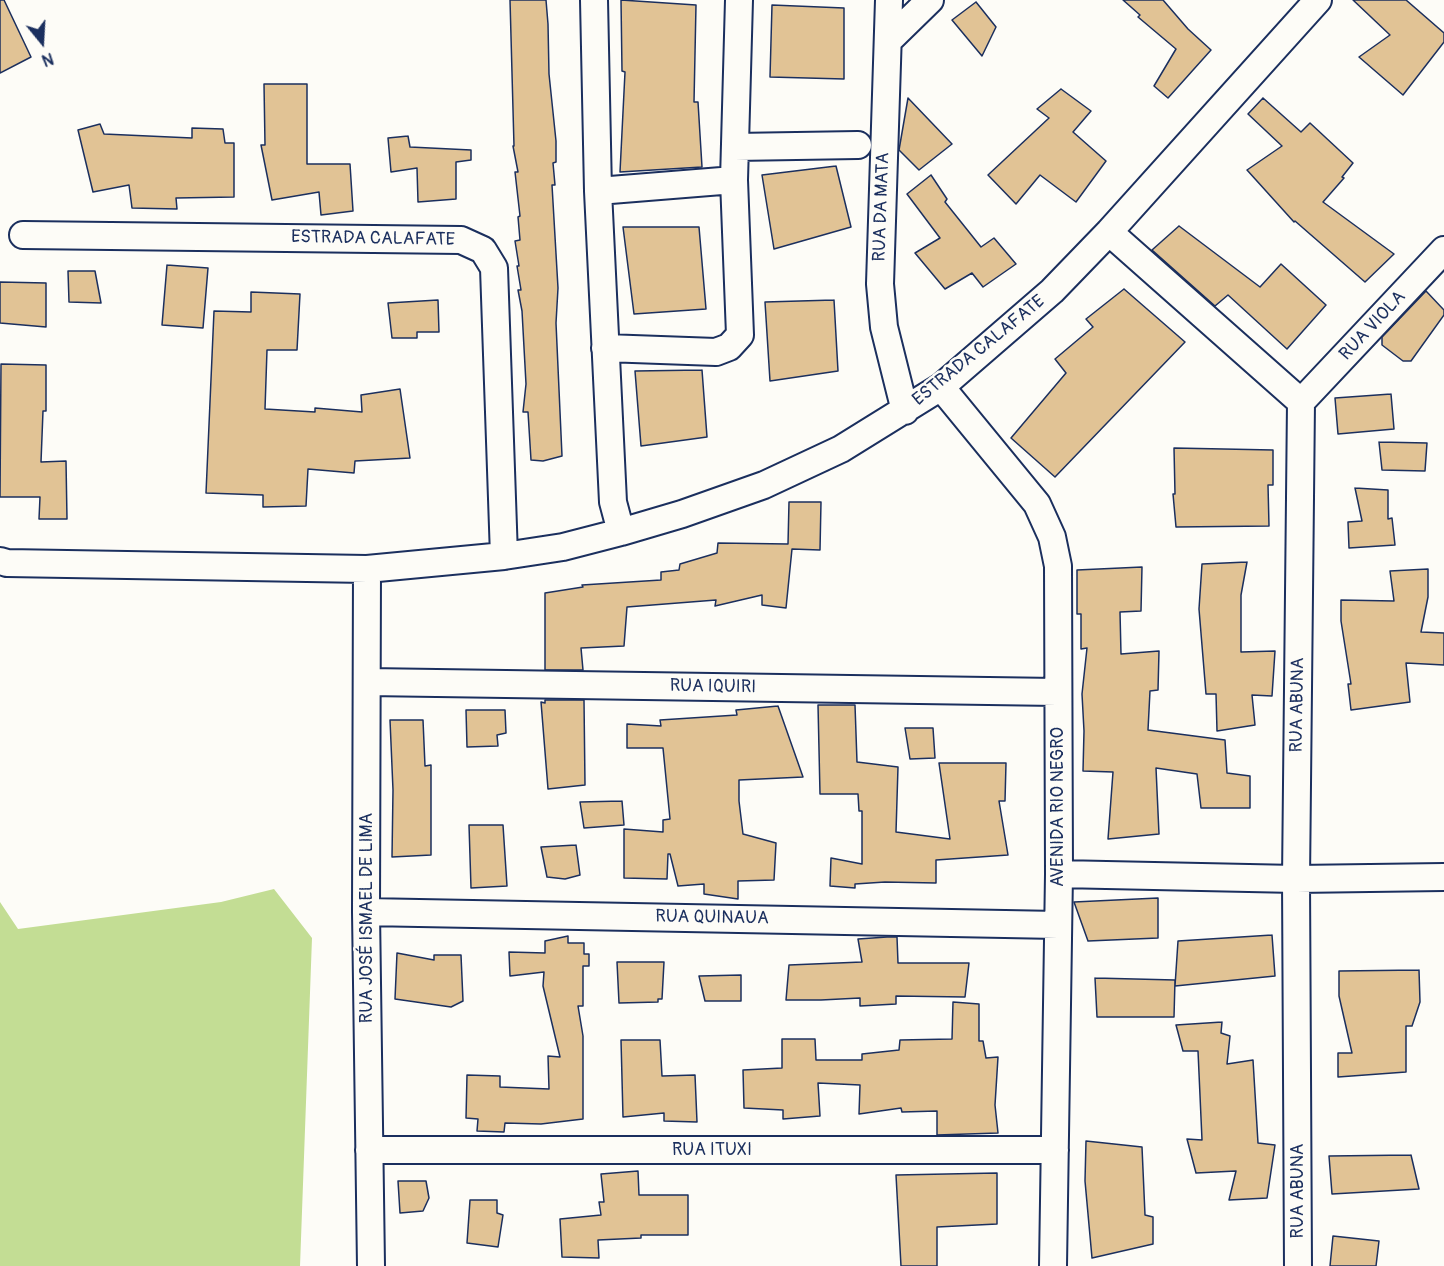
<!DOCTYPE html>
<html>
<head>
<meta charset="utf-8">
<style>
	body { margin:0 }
	#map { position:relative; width:1444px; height:1266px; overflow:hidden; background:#fdfcf7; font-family:Pangolin,sans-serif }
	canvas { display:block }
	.north { position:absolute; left:12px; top:12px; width:60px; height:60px; -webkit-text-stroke:4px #fdfcf7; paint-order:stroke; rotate:162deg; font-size:16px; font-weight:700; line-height:24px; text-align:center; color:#1b2f5e }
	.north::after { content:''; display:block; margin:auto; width:21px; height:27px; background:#1b2f5e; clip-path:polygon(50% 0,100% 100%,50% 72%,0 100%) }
</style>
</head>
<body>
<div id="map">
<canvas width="1444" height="1266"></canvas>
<div class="north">N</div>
</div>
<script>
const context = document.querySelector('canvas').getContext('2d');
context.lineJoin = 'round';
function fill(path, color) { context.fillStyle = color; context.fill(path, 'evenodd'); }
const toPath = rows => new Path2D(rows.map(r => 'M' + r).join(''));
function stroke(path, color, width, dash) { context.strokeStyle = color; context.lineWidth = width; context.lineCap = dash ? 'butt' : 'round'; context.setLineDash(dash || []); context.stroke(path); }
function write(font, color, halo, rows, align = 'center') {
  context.font = font + ' Pangolin,sans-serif'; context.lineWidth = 5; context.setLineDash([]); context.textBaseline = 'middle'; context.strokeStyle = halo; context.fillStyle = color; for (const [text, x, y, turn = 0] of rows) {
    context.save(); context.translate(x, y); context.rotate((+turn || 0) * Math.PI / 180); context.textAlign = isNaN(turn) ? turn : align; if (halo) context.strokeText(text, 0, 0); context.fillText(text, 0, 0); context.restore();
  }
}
fill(toPath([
	[274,889,312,938,300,1266,0,1266,0,902,18,929,221,902]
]), '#c3dd94');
const building = toPath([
	[0,0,4,0,31,57,0,73,0,0],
	[510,0,546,0,548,24,549,74,556,141,556,162,553,163,555,185,552,185,558,288,556,323,562,456,543,461,531,460,528,412,523,412,526,384,522,311,518,290,521,290,517,266,519,266,515,241,520,240,518,217,520,216,515,172,518,172,513,146,514,146,510,0],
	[621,0,696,5,694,102,698,102,702,167,620,172,625,72,622,71,621,0],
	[1123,0,1163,0,1188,29,1211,50,1168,98,1154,86,1176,49,1138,17,1140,15,1123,0],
	[1353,0,1406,0,1444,33,1444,42,1403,95,1359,57,1390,35,1353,0],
	[976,2,996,27,982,56,952,20,976,2],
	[772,5,844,8,844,79,770,77,772,5],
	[264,84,307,84,307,164,350,164,353,211,321,215,319,192,272,200,261,145,265,145,264,84],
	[1061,89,1091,111,1073,132,1106,161,1076,202,1040,175,1016,204,988,175,1049,118,1037,109,1061,89],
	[908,98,952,144,919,170,899,150,908,98],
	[1263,98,1301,132,1310,123,1353,163,1342,177,1344,178,1323,202,1394,254,1365,282,1295,221,1294,222,1247,170,1282,146,1248,114,1263,98],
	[100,124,104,134,192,138,192,128,223,129,225,143,234,143,234,197,176,198,177,209,132,208,129,185,93,192,78,130,100,124],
	[408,136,410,147,471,150,471,160,456,162,456,199,418,202,417,168,391,172,388,138,408,136],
	[836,166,851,227,774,249,762,175,836,166],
	[931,175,947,199,945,202,981,247,994,238,1016,264,983,287,972,273,945,289,915,253,940,238,907,194,931,175],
	[1179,226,1260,287,1281,264,1326,305,1287,349,1228,295,1215,306,1152,250,1179,226],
	[623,227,699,227,706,309,634,314,623,227],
	[167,265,208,268,203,328,162,325,167,265],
	[68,271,95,271,101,303,69,302,68,271],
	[0,282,46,283,46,327,0,323,0,282],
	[1124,289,1185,342,1055,477,1011,438,1066,373,1055,359,1093,327,1086,319,1124,289],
	[1426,291,1444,310,1444,315,1411,361,1403,361,1382,345,1382,337,1426,291],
	[251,292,300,294,297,350,267,350,265,409,315,412,315,408,362,412,361,395,400,389,410,458,355,461,354,473,308,469,306,506,263,507,263,495,206,493,214,311,251,312,251,292],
	[438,300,439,332,417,332,417,338,392,338,388,303,438,300],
	[834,300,838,371,770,381,765,302,834,300],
	[1,364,46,365,46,411,43,411,41,462,66,461,67,519,39,519,40,497,0,497,1,364],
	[702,370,707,437,641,446,635,371,702,370],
	[1391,394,1394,429,1338,434,1335,398,1391,394],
	[1379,442,1427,443,1425,471,1382,470,1379,442],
	[1174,448,1273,450,1273,485,1268,485,1269,526,1176,527,1173,494,1175,494,1174,448],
	[1355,488,1388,490,1388,519,1392,518,1395,545,1349,548,1348,522,1362,521,1355,488],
	[789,502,821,502,820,550,792,549,786,608,762,605,762,595,715,606,716,600,627,607,624,646,581,648,583,670,545,670,545,593,583,587,582,585,661,580,661,572,679,570,680,564,717,553,718,543,788,544,789,502],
	[1247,562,1241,595,1241,652,1275,651,1272,696,1252,695,1255,725,1217,731,1216,694,1206,694,1199,609,1202,564,1247,562],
	[1142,567,1141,611,1120,612,1121,654,1159,651,1158,690,1150,691,1148,730,1225,740,1227,773,1250,776,1250,808,1201,808,1197,774,1156,768,1159,834,1108,839,1113,772,1083,771,1084,731,1082,694,1087,648,1081,649,1081,614,1077,614,1077,570,1142,567],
	[1428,569,1428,597,1421,632,1444,633,1444,665,1406,663,1410,702,1351,710,1348,684,1351,684,1341,621,1341,600,1394,601,1390,571,1428,569],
	[545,700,584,700,585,785,548,789,541,702,545,703,545,700],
	[818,705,855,705,857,762,898,767,896,832,950,839,939,763,1006,763,1005,801,999,801,1008,855,936,860,936,883,885,882,855,884,855,888,830,886,831,858,862,864,862,811,859,811,858,794,820,794,818,705],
	[778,706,803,777,739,780,739,801,743,834,776,843,774,880,738,881,738,899,704,894,704,884,678,886,670,854,668,854,667,879,624,878,624,829,663,832,663,820,670,819,663,748,627,748,627,724,661,726,660,720,737,715,736,710,778,706],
	[466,710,505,710,506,733,497,735,498,746,467,747,466,710],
	[390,720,423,720,425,766,431,765,431,855,392,857,393,790,390,720],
	[905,728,933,728,935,758,910,759,905,728],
	[622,801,624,825,584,828,580,802,622,801],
	[469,825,503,825,507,886,471,888,469,825],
	[576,845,580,875,565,879,547,877,541,847,576,845],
	[1158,898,1158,938,1088,941,1074,902,1158,898],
	[1272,935,1275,976,1175,986,1178,941,1272,935],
	[568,936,568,943,584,943,584,954,589,954,589,966,583,966,583,1006,578,1006,583,1036,583,1119,541,1124,505,1123,504,1132,477,1131,478,1119,466,1118,467,1075,500,1076,500,1087,549,1089,548,1056,560,1057,543,986,544,972,510,976,509,952,545,953,545,941,568,936],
	[887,937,897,937,898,963,969,963,965,997,896,996,896,1004,860,1006,860,998,821,1000,786,1000,789,965,862,962,858,939,887,937],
	[397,953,434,960,434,955,461,955,463,1001,451,1007,395,999,397,953],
	[617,962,664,962,662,999,658,999,658,1002,619,1003,617,962],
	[1419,970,1420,1002,1412,1026,1406,1026,1406,1072,1338,1077,1338,1053,1352,1053,1339,996,1339,971,1419,970],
	[741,975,741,1001,705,1001,699,976,741,975],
	[1095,978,1175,980,1174,1017,1097,1017,1095,978],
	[953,1002,979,1004,979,1041,983,1041,986,1058,998,1057,995,1105,998,1133,937,1135,937,1111,902,1112,901,1108,859,1114,860,1085,818,1083,820,1116,783,1119,783,1110,744,1108,743,1070,782,1068,782,1039,815,1039,816,1060,862,1060,862,1054,899,1050,900,1040,952,1039,953,1002],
	[1222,1022,1221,1033,1230,1036,1227,1064,1253,1060,1258,1143,1275,1145,1267,1198,1229,1200,1236,1171,1196,1173,1187,1139,1202,1140,1198,1051,1183,1051,1176,1025,1222,1022],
	[621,1040,660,1040,662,1076,695,1075,697,1122,664,1121,664,1113,623,1117,621,1040],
	[1086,1141,1142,1147,1145,1215,1153,1217,1153,1244,1092,1258,1085,1181,1086,1141],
	[1411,1155,1419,1189,1332,1194,1329,1156,1411,1155],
	[638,1171,639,1195,688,1195,688,1235,641,1235,641,1238,598,1240,599,1258,562,1257,560,1219,601,1215,599,1202,604,1202,601,1174,638,1171],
	[997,1173,997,1224,937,1227,937,1266,901,1266,896,1175,997,1173],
	[398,1181,426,1181,429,1198,423,1211,400,1213,398,1181],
	[470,1200,497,1200,497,1213,503,1215,498,1247,467,1243,470,1200],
	[1333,1236,1379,1241,1376,1266,1330,1266,1333,1236]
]);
fill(building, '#e1c395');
stroke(building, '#1b2f5e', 1.5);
const minor = toPath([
	[594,0,598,191,613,502,621,532],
	[889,0,880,284,884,327,905,411],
	[888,41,930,0],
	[735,147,858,145],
	[598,191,734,180],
	[1109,232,1301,402,1296,879,1298,1266],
	[23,235,461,240,483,250,494,268,504,556],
	[605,348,716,352,729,347,740,335,734,180,739,0],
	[941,387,1037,504,1052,537,1058,566,1059,874,1053,1266],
	[1301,402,1444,250],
	[0,561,7,563,367,569,504,556,563,547,621,532,682,514,764,485,841,449,941,387,1052,291,1109,232,1318,0],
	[367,569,366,912,371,1266],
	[368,682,1057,692],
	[1059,874,1296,879,1444,877],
	[366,912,1058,925],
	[369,1150,1055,1150]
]);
stroke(minor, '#1b2f5e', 30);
stroke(minor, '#fdfcf7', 26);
write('18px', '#1b2f5e', '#fdfcf7', [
	["RUA DA MATA",882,207,-88],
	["ESTRADA CALAFATE",373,239,1],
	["RUA VIOLA",1373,326,-47],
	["ESTRADA CALAFATE",979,351,-39],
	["RUA IQUIRI",713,687,1],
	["RUA ABUNA",1298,705,-89],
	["AVENIDA RIO NEGRO",1058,807,-90],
	["RUA JOSÉ ISMAEL DE LIMA",367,918,-90],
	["RUA QUINAUA",712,918,1],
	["RUA ITUXI",712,1150],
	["RUA ABUNA",1298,1191,-90]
]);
</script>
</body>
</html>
